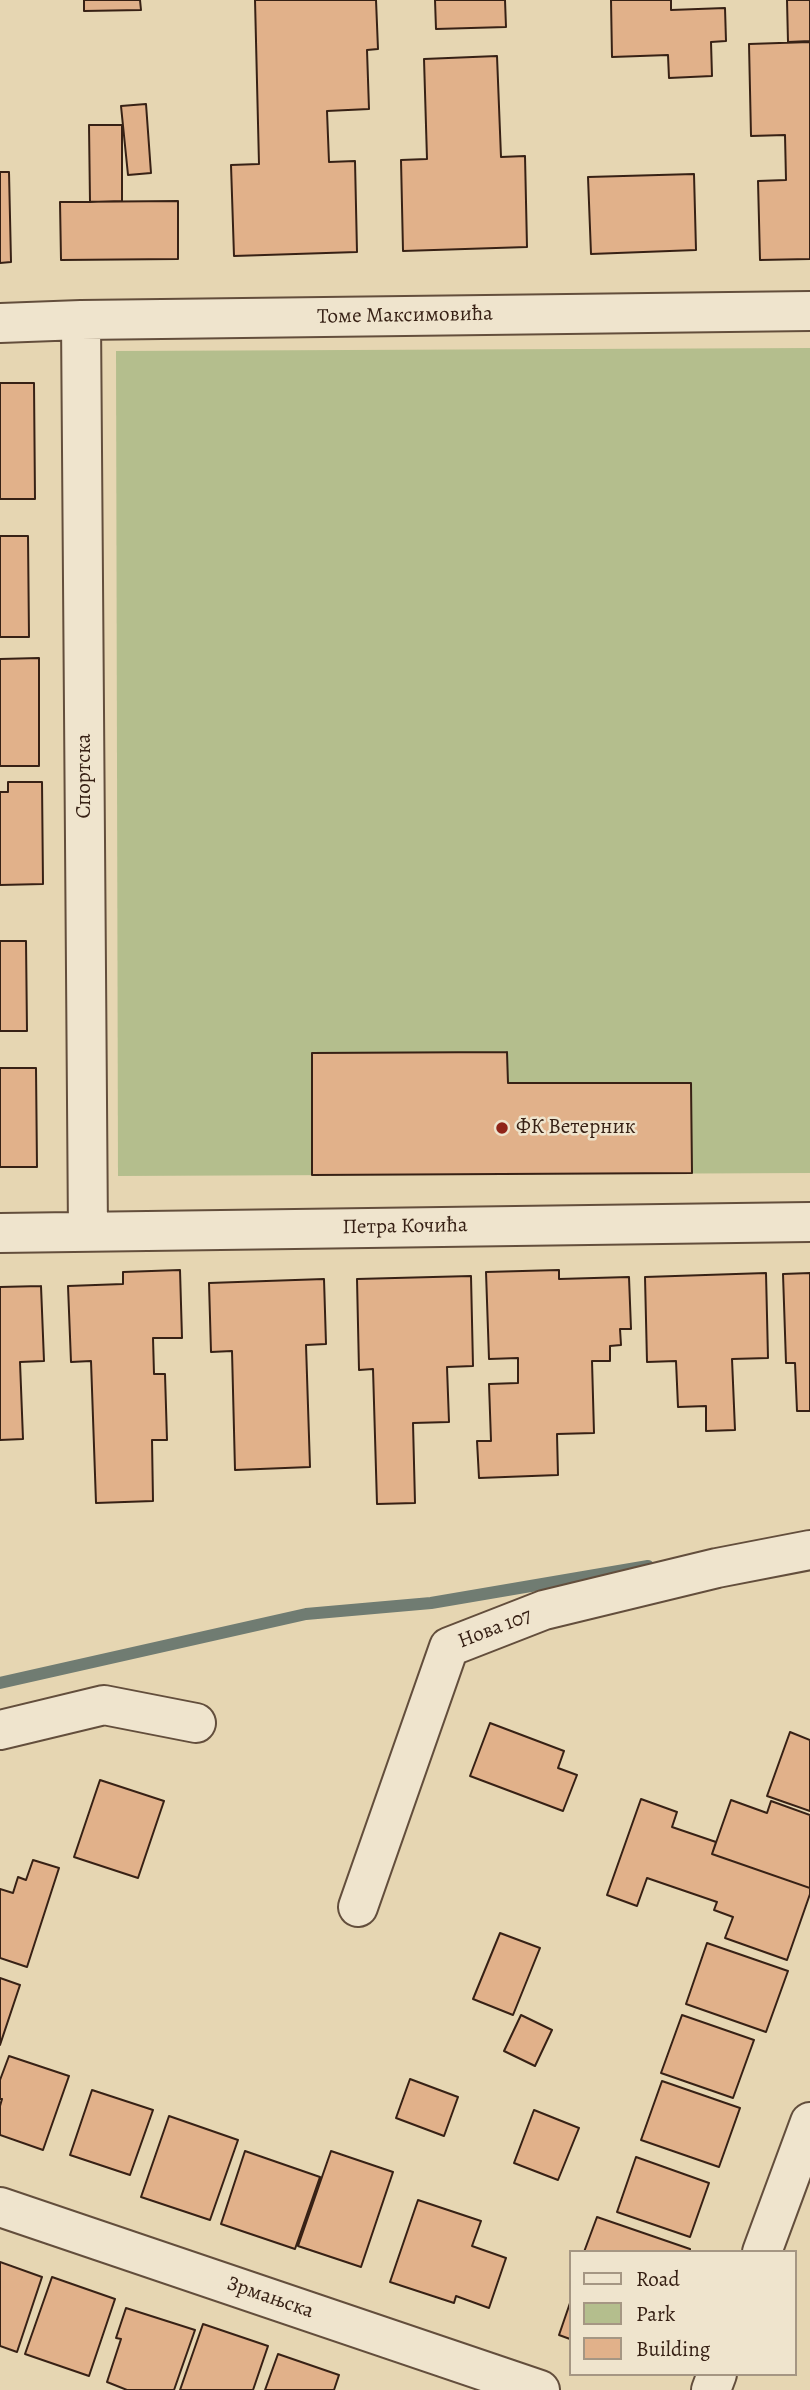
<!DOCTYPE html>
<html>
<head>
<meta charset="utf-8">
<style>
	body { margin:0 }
	#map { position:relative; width:810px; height:2390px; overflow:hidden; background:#e6d6b2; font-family:Alegreya,serif }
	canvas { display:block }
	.legend { position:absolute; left:569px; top:2250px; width:228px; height:126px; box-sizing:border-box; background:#efe4cd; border:2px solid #a59683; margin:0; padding:9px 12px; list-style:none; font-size:21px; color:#372115 }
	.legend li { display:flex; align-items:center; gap:14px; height:35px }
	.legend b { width:35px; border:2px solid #a59683 }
</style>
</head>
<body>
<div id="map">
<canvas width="810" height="2390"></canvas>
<ul class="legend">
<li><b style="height:9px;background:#efe4cd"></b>Road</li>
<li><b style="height:19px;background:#b4be8d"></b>Park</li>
<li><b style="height:19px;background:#e1b18a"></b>Building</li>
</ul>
</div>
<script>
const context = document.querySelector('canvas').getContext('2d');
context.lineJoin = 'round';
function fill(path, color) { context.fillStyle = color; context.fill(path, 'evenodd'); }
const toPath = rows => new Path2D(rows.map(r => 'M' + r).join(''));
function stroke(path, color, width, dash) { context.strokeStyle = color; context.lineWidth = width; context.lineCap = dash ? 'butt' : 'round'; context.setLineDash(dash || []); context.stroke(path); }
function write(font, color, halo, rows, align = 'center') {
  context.font = font + ' Alegreya,serif'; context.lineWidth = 5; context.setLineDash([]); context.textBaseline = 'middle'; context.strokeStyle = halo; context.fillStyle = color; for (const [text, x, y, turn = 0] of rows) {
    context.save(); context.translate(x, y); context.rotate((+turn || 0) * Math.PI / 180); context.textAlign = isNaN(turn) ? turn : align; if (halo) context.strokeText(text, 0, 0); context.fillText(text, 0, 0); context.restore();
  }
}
fill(toPath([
	[810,348,810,1173,118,1176,116,351]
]), '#b4be8d');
stroke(toPath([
	[0,1683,306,1614,431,1603,648,1566]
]), '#707c72', 12);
const building = toPath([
	[84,0,140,0,141,10,84,11,84,0],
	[255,0,376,0,378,49,367,50,369,109,327,111,329,162,355,161,357,252,234,256,231,165,259,164,255,0],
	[435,0,505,0,506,27,436,29,435,0],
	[611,0,671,0,671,10,725,8,726,41,711,42,712,76,669,78,668,55,612,57,611,0],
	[787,0,810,0,810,41,788,42,787,0],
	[810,42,810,259,760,260,758,181,786,180,785,135,751,136,749,44,810,42],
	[497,56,501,157,525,156,527,247,403,251,401,160,427,159,424,59,497,56],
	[146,104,151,173,128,175,121,106,146,104],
	[89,125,122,125,122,201,90,202,89,125],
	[0,172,9,172,11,262,0,263,0,172],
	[694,174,696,250,591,254,588,177,694,174],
	[178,201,178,259,61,260,60,202,178,201],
	[0,383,34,383,35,499,0,499,0,383],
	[0,536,28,536,29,637,0,637,0,536],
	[39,658,39,766,0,766,0,659,39,658],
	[8,782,42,782,43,884,0,885,0,792,8,792,8,782],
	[0,941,26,941,27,1031,0,1031,0,941],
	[507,1052,508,1083,691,1083,692,1173,312,1175,312,1053,507,1052],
	[0,1068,36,1068,37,1167,0,1167,0,1068],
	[180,1270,182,1338,153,1338,154,1374,165,1374,167,1440,152,1440,153,1501,96,1503,91,1361,71,1362,68,1286,123,1284,123,1272,180,1270],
	[559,1270,559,1279,629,1277,631,1329,620,1329,621,1345,610,1346,610,1361,592,1361,594,1433,557,1434,558,1475,479,1478,477,1441,491,1441,489,1384,518,1383,518,1358,489,1359,486,1272,559,1270],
	[766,1273,768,1358,732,1359,735,1430,706,1431,706,1406,678,1407,676,1361,647,1362,645,1277,766,1273],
	[810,1273,810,1411,797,1411,795,1363,786,1363,783,1274,810,1273],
	[471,1276,473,1366,447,1367,449,1422,413,1423,415,1503,377,1504,373,1369,359,1370,357,1279,471,1276],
	[324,1279,326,1344,306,1345,310,1467,235,1470,232,1351,211,1352,209,1283,324,1279],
	[41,1286,44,1361,20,1362,23,1439,0,1440,0,1287,41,1286],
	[490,1723,564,1751,558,1768,577,1775,563,1811,470,1776,490,1723],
	[790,1732,810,1740,810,1811,767,1796,790,1732],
	[100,1780,164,1801,138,1878,74,1857,100,1780],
	[641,1799,677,1812,672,1827,716,1842,712,1854,810,1888,810,1894,787,1960,725,1938,733,1917,714,1910,717,1902,647,1878,637,1906,607,1895,641,1799],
	[731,1800,767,1813,771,1801,810,1815,810,1888,712,1854,731,1800],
	[33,1860,59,1868,27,1967,0,1958,0,1889,13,1893,18,1877,26,1880,33,1860],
	[500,1933,540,1948,513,2015,473,1999,500,1933],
	[707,1943,788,1971,766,2032,686,2004,707,1943],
	[0,1978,20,1985,0,2045,0,1978],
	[521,2015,552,2030,535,2066,504,2051,521,2015],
	[682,2015,754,2040,733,2098,661,2073,682,2015],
	[9,2056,69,2076,43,2150,0,2135,0,2106,2,2099,0,2099,0,2080,9,2056],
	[410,2079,458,2097,444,2136,396,2118,410,2079],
	[662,2081,740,2108,719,2167,641,2140,662,2081],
	[92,2090,153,2110,130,2175,70,2155,92,2090],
	[534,2110,579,2128,558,2180,514,2163,534,2110],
	[169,2116,238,2140,210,2220,141,2197,169,2116],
	[245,2151,320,2177,295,2249,221,2224,245,2151],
	[331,2151,393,2172,361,2267,298,2246,331,2151],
	[636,2157,709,2183,690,2237,617,2212,636,2157],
	[418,2200,481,2221,472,2246,506,2258,489,2308,456,2296,454,2303,390,2282,418,2200],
	[597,2217,690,2249,690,2252,584,2252,597,2217],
	[0,2262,42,2277,17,2352,0,2346,0,2262],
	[52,2277,115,2299,89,2376,25,2354,52,2277],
	[570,2303,570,2339,559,2335,570,2303],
	[126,2308,195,2330,174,2390,127,2390,107,2382,121,2339,116,2338,126,2308],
	[203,2324,268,2346,253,2390,180,2390,203,2324],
	[278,2354,339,2375,334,2390,265,2390,278,2354]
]);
fill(building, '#e1b18a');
stroke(building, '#372115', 2);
const minor = toPath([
	[81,320,88,1232],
	[0,323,81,320,810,311],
	[0,1233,810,1222],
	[0,1730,104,1705,196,1723],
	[358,1907,449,1647,544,1610,717,1568,810,1550],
	[0,2207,540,2390],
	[762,2252,810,2122],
	[711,2390,717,2374]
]);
stroke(minor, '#634e3c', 42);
stroke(minor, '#efe4cd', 38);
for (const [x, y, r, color] of [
	[502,1128,7,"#8f2418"]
]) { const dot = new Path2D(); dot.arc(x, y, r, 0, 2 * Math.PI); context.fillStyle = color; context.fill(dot); stroke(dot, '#efe4cd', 2.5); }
write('21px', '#372115', '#efe4cd', [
	["Томе Максимовића",405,316,-1],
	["Спортска",85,776,-90],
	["Петра Кочића",405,1227,-1],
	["Нова 107",495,1629,-21],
	["Зрмањска",270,2298,19]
]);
write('21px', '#372115', '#efe4cd', [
	["ФК Ветерник",516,1128]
], 'left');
</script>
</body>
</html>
